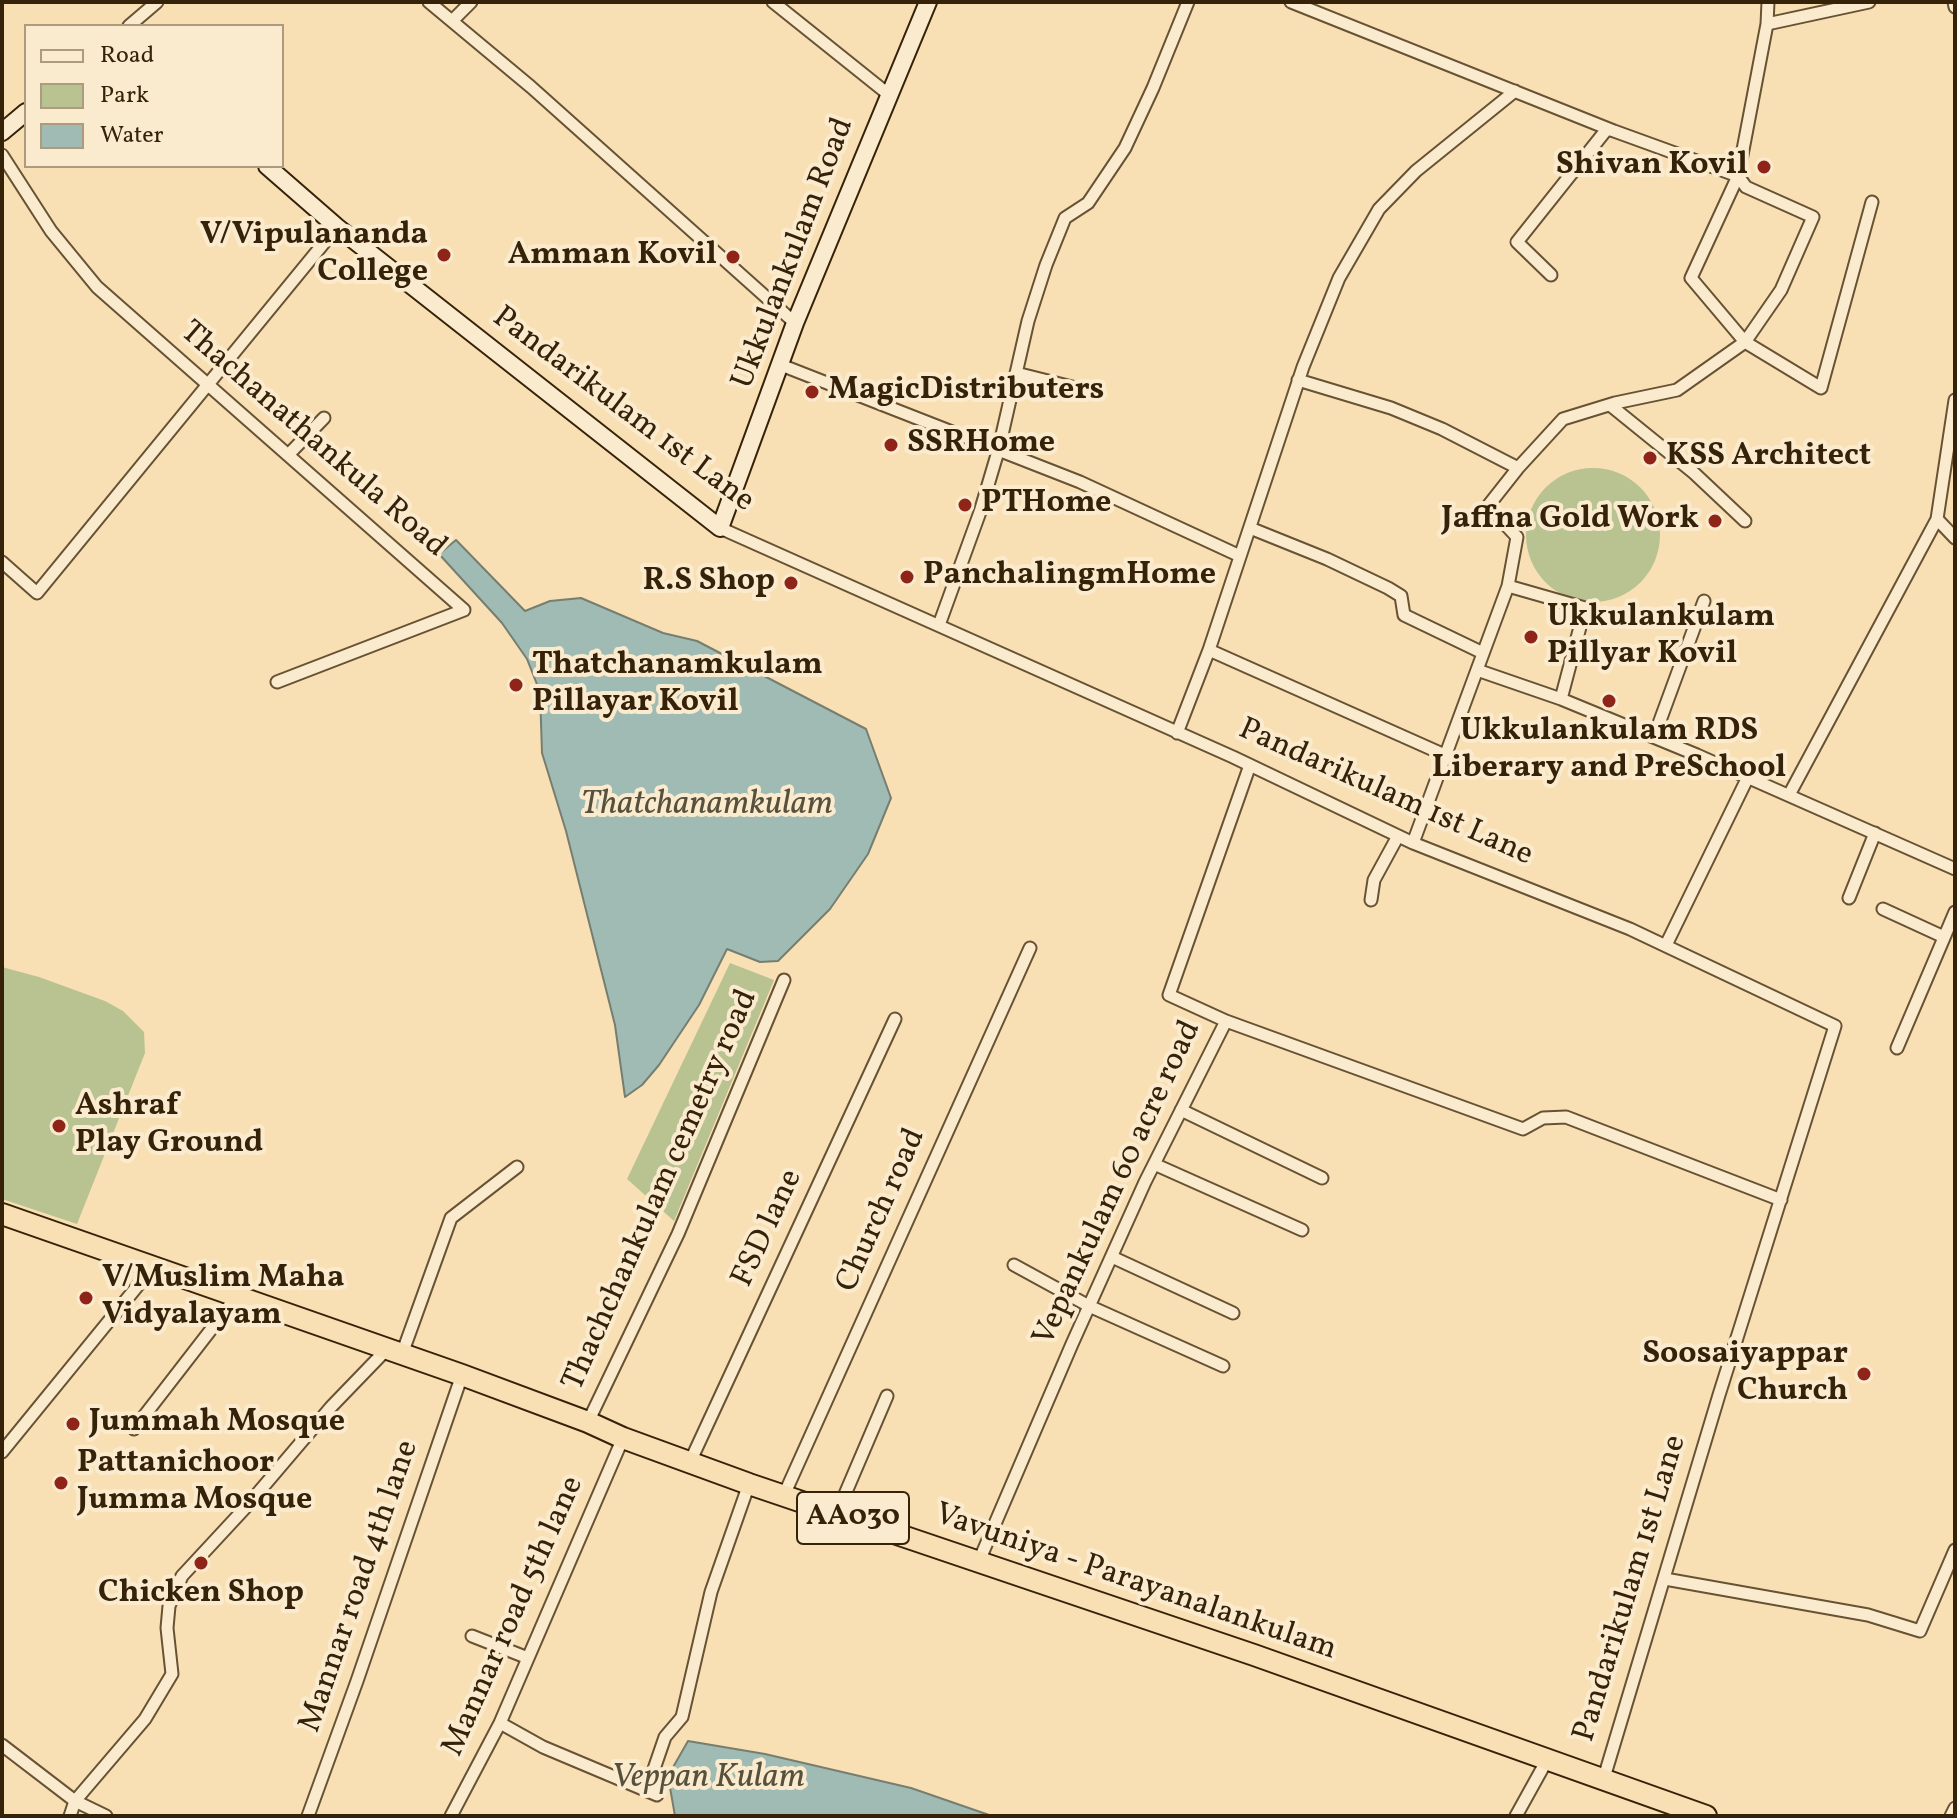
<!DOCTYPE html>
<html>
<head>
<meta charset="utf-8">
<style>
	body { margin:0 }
	#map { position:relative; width:1957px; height:1818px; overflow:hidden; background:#f9e0b4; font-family:Vollkorn,serif }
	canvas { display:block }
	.frame { position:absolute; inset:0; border:4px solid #362209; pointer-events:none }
	.legend { position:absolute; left:24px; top:24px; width:260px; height:144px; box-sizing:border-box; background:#fbebce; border:2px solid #ac9b7f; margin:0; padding:10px 14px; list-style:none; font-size:24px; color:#362209 }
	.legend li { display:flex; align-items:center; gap:16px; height:40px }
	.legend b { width:40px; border:2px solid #ac9b7f }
</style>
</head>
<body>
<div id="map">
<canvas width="1957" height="1818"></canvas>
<div class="frame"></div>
<ul class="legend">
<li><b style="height:10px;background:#fbebce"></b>Road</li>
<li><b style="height:22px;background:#b8c391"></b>Park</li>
<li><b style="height:22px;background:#a0bbb4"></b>Water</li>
</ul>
</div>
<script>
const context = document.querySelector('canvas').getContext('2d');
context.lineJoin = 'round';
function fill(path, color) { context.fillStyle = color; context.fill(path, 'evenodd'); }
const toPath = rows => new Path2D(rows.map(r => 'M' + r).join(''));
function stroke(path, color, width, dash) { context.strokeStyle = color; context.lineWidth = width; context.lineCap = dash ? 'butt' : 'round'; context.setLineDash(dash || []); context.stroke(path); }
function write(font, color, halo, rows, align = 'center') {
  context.font = font + ' Vollkorn,serif'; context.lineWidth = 8; context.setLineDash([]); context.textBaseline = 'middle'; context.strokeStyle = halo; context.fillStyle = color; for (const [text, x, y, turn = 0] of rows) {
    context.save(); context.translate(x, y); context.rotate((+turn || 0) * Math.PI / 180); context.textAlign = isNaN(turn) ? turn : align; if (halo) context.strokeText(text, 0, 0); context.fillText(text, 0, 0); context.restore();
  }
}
fill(toPath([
	'1526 535a67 67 0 1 1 134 0a67 67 0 1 1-134 0Z',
	[730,963,774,980,674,1221,627,1179],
	[2,967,39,977,105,1001,123,1011,144,1032,145,1053,77,1224,2,1199]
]), '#b8c391');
const water = toPath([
	[456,540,525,611,550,601,581,598,663,633,697,641,866,729,891,798,868,854,830,909,778,961,760,962,727,949,699,1005,659,1065,642,1085,625,1097,615,1025,566,831,542,753,540,692,527,659,502,623,439,554,456,540],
	[688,1741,765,1754,911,1788,992,1816,675,1816,668,1776,688,1741]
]);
fill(water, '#a0bbb4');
stroke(water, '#767e70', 2);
const street = toPath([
	[429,2,531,87,795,323],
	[773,2,888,94],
	[1291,2,1614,131,1738,176,1691,278,1745,342,1677,390,1615,403,1563,419,1518,468,1488,506,1517,537,1508,586,1413,843],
	[1869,2,1767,24,1738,176,1746,187,1813,217,1781,290,1745,342,1821,388,1872,202],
	[1954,2,1955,7],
	[452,21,471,2],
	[1767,24,1768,2],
	[129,26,157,2],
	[2,155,51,231,97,287,464,610,277,682],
	[1551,275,1517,242,1607,129,1614,131],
	[781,365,1080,482,1240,556],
	[1016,373,1084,390],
	[1298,380,1391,408,1442,429,1518,468],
	[1610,405,1694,473,1745,521],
	[289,454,324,418],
	[1937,519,1955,400],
	[720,528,1233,757,1413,843,1630,929,1835,1026,1719,1395,1603,1781],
	[1250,528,1327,559,1388,588,1401,596,1404,615,1483,653],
	[2,562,37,593,337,227],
	[1508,586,1585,608,1561,699],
	[939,625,980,512,999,448,1028,321,1046,265,1065,218,1088,203,1125,148,1153,88,1188,2],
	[1209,650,1447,756],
	[1477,670,1561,699,1697,755,1955,869],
	[1177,733,1209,650,1303,367,1339,278,1379,209,1416,171,1515,91],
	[1654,737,1704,601],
	[1789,795,1937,519,1955,538],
	[1849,898,1875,833],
	[1371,900,1374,880,1398,836],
	[1883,909,1944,937],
	[1666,945,1748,777],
	[1226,1021,1523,1129,1543,1118,1566,1117,1781,1200],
	[1897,1048,1955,912],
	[1181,1110,1322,1178],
	[1154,1164,1302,1230],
	[1112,1257,1233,1313],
	[1014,1265,1089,1306,1223,1366],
	[402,1354,451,1218,517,1167],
	[588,1422,678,1234,784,980],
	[134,1429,237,1296],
	[2,1452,153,1267],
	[690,1462,895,1019],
	[784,1495,1030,948],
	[837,1513,887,1396],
	[979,1561,1072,1344,1145,1182,1226,1021,1169,995,1250,765],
	[1665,1579,1868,1615,1920,1631,1955,1550],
	[472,1636,528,1658],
	[500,1723,543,1747,657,1795,654,1769,665,1737,682,1717,711,1592,749,1484],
	[2,1745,75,1801,106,1816],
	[70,1816,75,1801,145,1719,172,1674,167,1628,169,1606,182,1576,246,1507,331,1407,387,1349],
	[308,1816,357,1681,462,1375],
	[451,1816,500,1723,623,1438],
	[1516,1816,1547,1760],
	[1951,1816,1955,1808]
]);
const secondary = toPath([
	[2,132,26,112],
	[267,166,337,227,720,528,795,323,928,2]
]);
const highway = toPath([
	[2,1214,462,1375,588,1422,623,1438,749,1484,1254,1655,1706,1816]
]);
stroke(street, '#675234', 15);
stroke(secondary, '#362209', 20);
stroke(highway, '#362209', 24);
stroke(street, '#fbebce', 11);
stroke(secondary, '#fbebce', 16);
stroke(highway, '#f9e0b4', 20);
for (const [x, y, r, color] of [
	[1764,167,8,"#8f2418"],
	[444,255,8,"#8f2418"],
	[733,257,8,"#8f2418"],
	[812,392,8,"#8f2418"],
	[891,445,8,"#8f2418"],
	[1650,458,8,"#8f2418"],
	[965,505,8,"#8f2418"],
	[1715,521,8,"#8f2418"],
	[907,577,8,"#8f2418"],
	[791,583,8,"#8f2418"],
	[1531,637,8,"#8f2418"],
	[516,685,8,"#8f2418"],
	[1609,701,8,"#8f2418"],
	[59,1126,8,"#8f2418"],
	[86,1298,8,"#8f2418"],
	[1864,1374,8,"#8f2418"],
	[73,1424,8,"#8f2418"],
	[61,1483,8,"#8f2418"],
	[201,1563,8,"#8f2418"]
]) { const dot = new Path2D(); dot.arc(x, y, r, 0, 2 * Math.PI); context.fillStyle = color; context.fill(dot); stroke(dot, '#fbebce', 3); }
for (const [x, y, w] of [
	[853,1518,112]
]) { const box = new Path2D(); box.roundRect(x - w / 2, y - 26, w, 52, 6); context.fillStyle = '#fbebce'; context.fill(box); stroke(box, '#362209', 2); }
write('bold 30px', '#362209', null, [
	["AA030",853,1518]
]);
write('bold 32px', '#362209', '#fbebce', [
	["Shivan Kovil",1748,167,"right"],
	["V/Vipulananda",428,237,"right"],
	["College",428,274,"right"],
	["Amman Kovil",717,257,"right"],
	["MagicDistributers",828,392],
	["SSRHome",907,445],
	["KSS Architect",1666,458],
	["PTHome",981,505],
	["Jaffna Gold Work",1699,521,"right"],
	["PanchalingmHome",923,577],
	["R.S Shop",775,583,"right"],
	["Ukkulankulam",1547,619],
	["Pillyar Kovil",1547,656],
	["Thatchanamkulam",532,667],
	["Pillayar Kovil",532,704],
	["Ukkulankulam RDS",1609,733,"center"],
	["Liberary and PreSchool",1609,770,"center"],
	["Ashraf",75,1108],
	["Play Ground",75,1145],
	["V/Muslim Maha",102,1280],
	["Vidyalayam",102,1317],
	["Soosaiyappar",1848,1356,"right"],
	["Church",1848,1393,"right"],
	["Jummah Mosque",89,1424],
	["Pattanichoor",77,1465],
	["Jumma Mosque",77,1502],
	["Chicken Shop",201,1595,"center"]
], 'left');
write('32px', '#362209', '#fbebce', [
	["Ukkulankulam Road",795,254,-69],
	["Pandarikulam 1st Lane",622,411,37],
	["Thachanathankula Road",312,441,41],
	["Pandarikulam 1st Lane",1385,794,24],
	["Vepankulam 60 acre road",1119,1184,-65],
	["Thachchankulam cemetry road",662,1191,-66],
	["Church road",883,1211,-66],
	["FSD lane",769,1229,-65],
	["Vavuniya - Parayanalankulam",1135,1584,19],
	["Mannar road 4th lane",361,1587,-71],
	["Pandarikulam 1st Lane",1632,1589,-73],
	["Mannar road 5th lane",515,1617,-66]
]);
write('italic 34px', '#56503c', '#fbebce', [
	["Thatchanamkulam",707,807],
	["Veppan Kulam",708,1780]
]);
</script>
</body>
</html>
